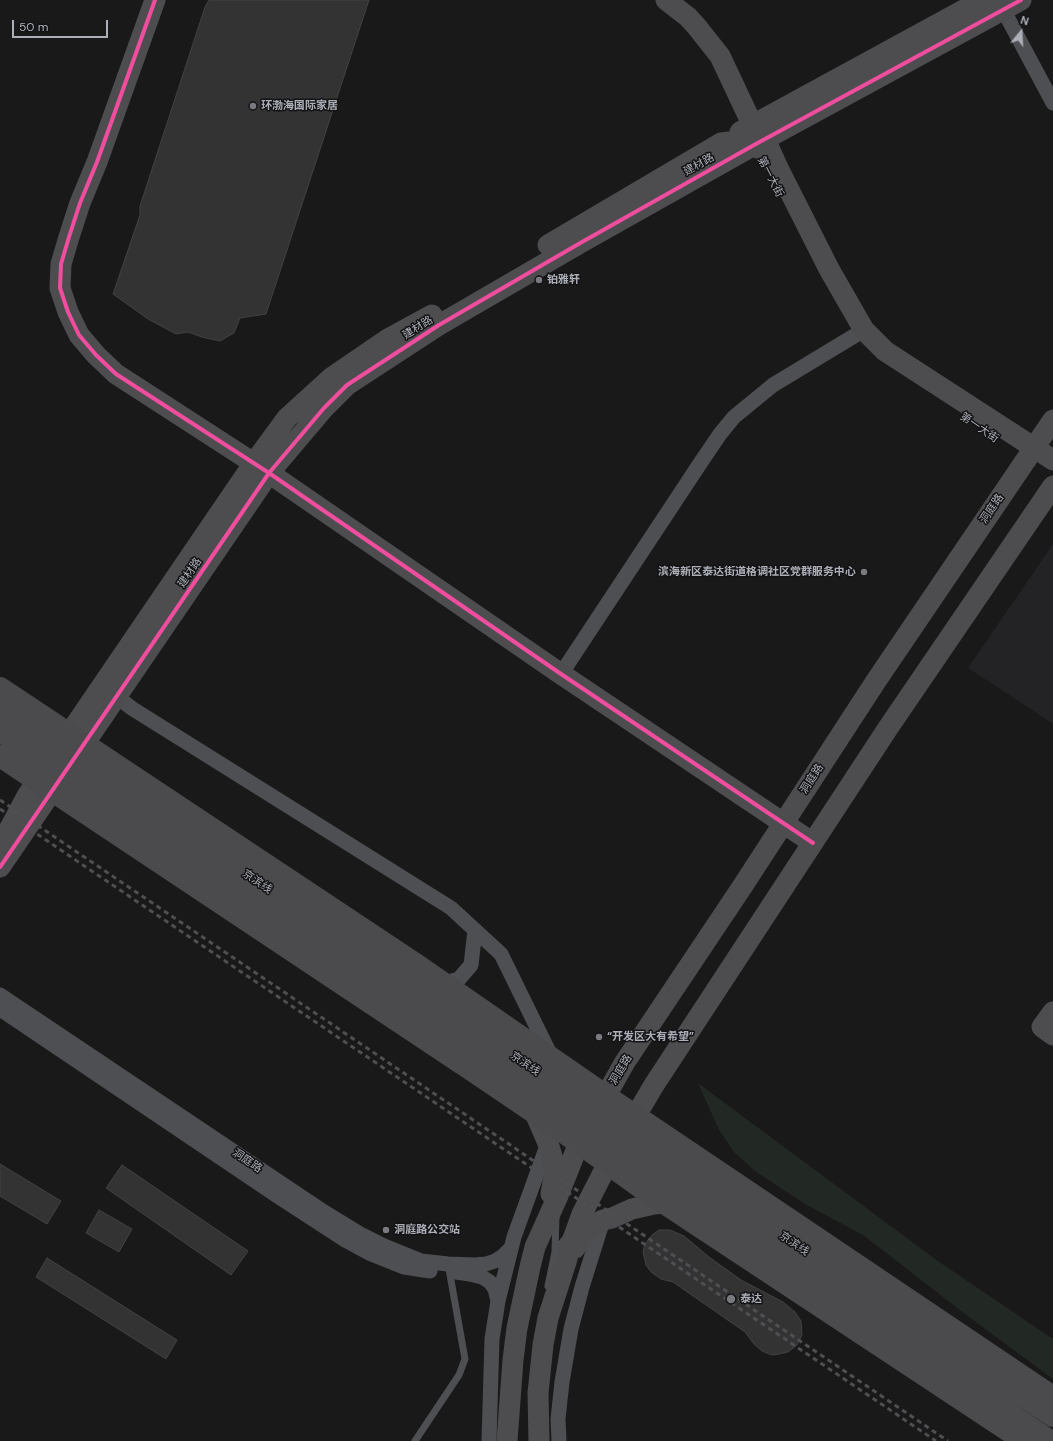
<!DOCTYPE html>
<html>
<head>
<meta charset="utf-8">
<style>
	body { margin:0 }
	#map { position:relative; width:1053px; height:1441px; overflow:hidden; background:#191919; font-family:"DM Sans",sans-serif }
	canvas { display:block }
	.north { position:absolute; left:1001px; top:12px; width:40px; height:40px; -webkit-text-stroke:3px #131315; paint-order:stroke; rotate:18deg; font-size:11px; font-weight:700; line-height:16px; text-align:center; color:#acafb8 }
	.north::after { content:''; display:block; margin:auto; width:14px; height:18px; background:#acafb8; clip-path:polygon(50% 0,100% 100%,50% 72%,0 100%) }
	.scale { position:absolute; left:12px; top:20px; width:96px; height:18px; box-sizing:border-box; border:2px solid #acafb8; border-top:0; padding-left:5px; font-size:12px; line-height:14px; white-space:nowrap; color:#acafb8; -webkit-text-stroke:3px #131315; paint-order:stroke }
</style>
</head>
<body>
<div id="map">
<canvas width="1053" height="1441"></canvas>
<div class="north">N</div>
<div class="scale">50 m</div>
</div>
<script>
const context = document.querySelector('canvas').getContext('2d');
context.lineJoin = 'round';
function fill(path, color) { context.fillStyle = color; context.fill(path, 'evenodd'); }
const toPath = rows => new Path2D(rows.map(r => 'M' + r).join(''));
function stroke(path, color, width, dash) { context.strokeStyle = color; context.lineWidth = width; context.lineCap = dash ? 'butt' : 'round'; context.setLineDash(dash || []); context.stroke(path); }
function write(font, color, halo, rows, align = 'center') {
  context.font = font + ' "DM Sans","Noto Sans SC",sans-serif'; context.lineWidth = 3; context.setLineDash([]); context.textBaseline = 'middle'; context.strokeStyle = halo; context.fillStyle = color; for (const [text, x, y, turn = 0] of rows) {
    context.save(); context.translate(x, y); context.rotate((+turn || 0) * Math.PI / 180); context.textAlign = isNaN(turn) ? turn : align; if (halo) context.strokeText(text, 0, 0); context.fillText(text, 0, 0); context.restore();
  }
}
fill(toPath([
	[1053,544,1053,724,968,668]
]), '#232325');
fill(toPath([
	[698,1083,935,1259,1053,1339,1053,1379,965,1314,863,1235,805,1204,755,1171,734,1152,719,1130]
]), '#222823');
const building = toPath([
	[209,0,369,0,266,314,240,318,234,333,220,341,202,337,188,332,176,334,148,319,113,294,140,215,140,206,205,7,209,0],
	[0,1164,61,1201,47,1224,0,1196,0,1164],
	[122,1165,248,1251,231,1275,106,1188,122,1165],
	[99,1210,132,1229,119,1252,86,1233,99,1210],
	[659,1230,670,1230,684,1236,709,1257,741,1280,783,1302,795,1312,801,1321,802,1335,797,1345,788,1352,779,1354,772,1355,762,1351,754,1344,745,1332,673,1282,661,1279,651,1272,646,1265,643,1252,645,1244,652,1235,659,1230],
	[47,1258,177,1340,166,1359,36,1277,47,1258]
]);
fill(building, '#333334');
stroke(building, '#424245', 1);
stroke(toPath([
	[556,1216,555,1252,564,1240],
	[548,1286,555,1252],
	[415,1441,459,1375,465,1359,449,1269]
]), '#4e4f52', 7);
stroke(toPath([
	[998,0,1053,103],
	[561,674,699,465,720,434,734,417,773,385,864,330],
	[117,697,133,709,451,908,501,954,551,1056],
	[445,983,459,979,471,965,475,930],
	[0,995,324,1212,360,1234,384,1246,421,1261,448,1264,475,1265,486,1264,495,1261,503,1256,511,1248],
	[0,1009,276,1195,345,1240,369,1253,404,1267,430,1271],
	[456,1272,470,1274,482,1277,490,1282,495,1289,498,1301],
	[489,1441,492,1339,498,1301,514,1237,548,1143],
	[559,1441,558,1419,562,1382,571,1329,582,1287,603,1220]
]), '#4e4f52', 15);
stroke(toPath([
	[155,0,97,162,80,203,69,237,61,264,60,288,68,312,79,335,96,355,116,374,269,473,561,674,813,843],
	[666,0,688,17,697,27,720,56,752,124,765,139,778,168,829,269,864,330,885,351,1053,460],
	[740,132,982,0],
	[548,245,721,143,737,141,754,145,763,151,778,168],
	[0,843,10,828,27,796,254,463,287,418,331,378,388,339,432,315],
	[0,867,269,473,324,408,347,385,439,325,582,242,754,145,1021,0],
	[1053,1012,1042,1027,1053,1035],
	[535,1113,548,1143,553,1160,555,1170,551,1194],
	[575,1248,582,1237,594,1225,603,1220,612,1218,632,1209,654,1204,666,1203],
	[507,1441,513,1360,517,1328,530,1267,535,1247,557,1198,579,1143,625,1062,742,887,876,681,1053,420],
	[539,1441,538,1393,543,1345,548,1318,566,1262,570,1247,582,1214,608,1163,654,1085,888,728,1053,486]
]), '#4d4d4f', 21);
stroke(toPath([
	[420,967,615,1102,1053,1397],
	[461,1063,579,1143,643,1189,1024,1441]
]), '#4b4b4e', 22);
stroke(toPath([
	[0,800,948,1441],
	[0,809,936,1441]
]), '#4e4f52', 3, [5, 4]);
stroke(toPath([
	[0,688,420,967],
	[0,707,660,1155,1053,1416],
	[0,731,1050,1441],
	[0,756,461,1063]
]), '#4b4b4e', 22);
stroke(toPath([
	[155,0,97,162,80,203,69,237,61,264,60,288,68,312,79,335,96,355,116,374,269,473,561,674,813,843],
	[0,867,269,473,324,408,347,385,439,325,582,242,754,145,1021,0]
]), '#ef4d9e', 4);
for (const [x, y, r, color] of [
	[253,106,4,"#797a80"],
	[539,280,4,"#797a80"],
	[864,572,4,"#797a80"],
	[599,1037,4,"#797a80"],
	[386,1230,4,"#797a80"],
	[731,1299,5,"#797a80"]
]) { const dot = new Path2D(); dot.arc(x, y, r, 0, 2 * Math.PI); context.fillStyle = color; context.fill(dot); stroke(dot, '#131315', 1.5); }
write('bold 11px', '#acafb8', '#131315', [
	["环渤海国际家居",261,106],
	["铂雅轩",547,280],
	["滨海新区泰达街道格调社区党群服务中心",856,572,"right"],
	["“开发区大有希望”",607,1037],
	["洞庭路公交站",394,1230],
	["泰达",740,1299]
], 'left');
write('11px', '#acafb8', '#131315', [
	["建材路",699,165,-29],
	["第一大街",770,177,63],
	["建材路",418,328,-32],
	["第一大街",979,428,34],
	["洞庭路",992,509,-56],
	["建材路",190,573,-56],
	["洞庭路",812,779,-57],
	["京滨线",257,882,34],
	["京滨线",525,1064,34],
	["洞庭路",621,1070,-59],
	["洞庭路",247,1161,34],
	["京滨线",794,1244,34]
]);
</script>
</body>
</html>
